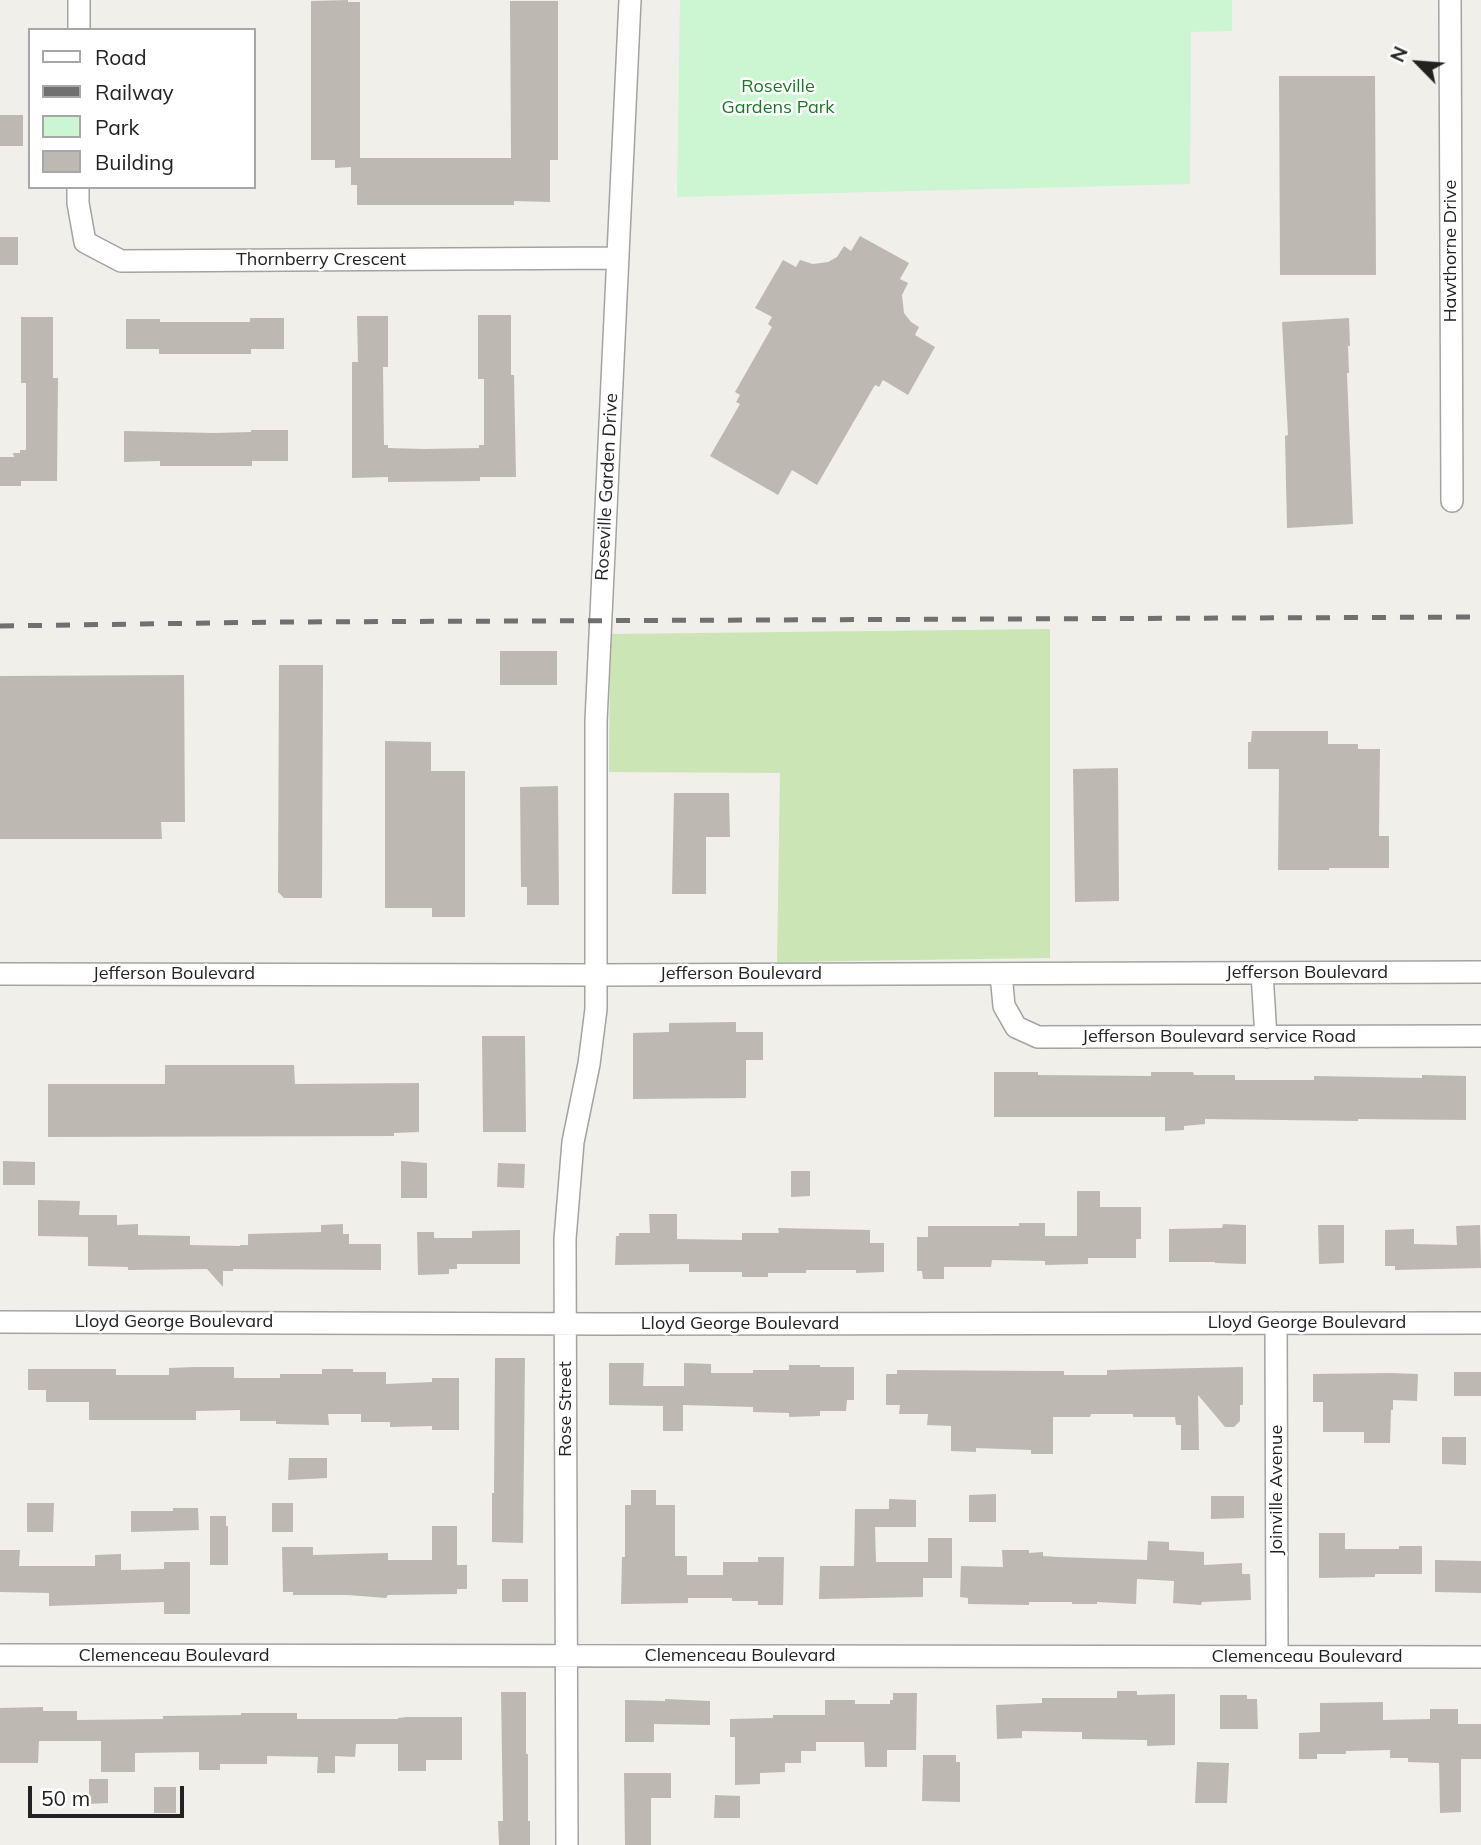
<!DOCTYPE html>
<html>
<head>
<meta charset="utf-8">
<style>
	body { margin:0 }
	#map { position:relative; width:1481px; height:1845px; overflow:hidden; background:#f1efe9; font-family:Mulish,sans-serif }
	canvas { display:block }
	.legend { position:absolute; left:28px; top:28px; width:228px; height:161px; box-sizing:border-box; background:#fff; border:2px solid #a7a7a7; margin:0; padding:9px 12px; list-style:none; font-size:21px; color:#222 }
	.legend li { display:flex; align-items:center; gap:14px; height:35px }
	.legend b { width:35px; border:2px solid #a7a7a7 }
	.north { position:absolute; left:1383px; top:28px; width:70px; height:70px; -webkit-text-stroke:5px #fff; paint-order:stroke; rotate:295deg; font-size:19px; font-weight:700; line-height:28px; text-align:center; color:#222 }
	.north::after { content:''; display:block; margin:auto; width:24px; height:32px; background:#222; clip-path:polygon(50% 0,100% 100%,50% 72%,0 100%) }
	.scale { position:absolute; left:28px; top:1786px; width:156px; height:32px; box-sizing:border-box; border:4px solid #222; border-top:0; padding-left:9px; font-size:21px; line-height:24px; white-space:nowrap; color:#222; -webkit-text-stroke:5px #fff; paint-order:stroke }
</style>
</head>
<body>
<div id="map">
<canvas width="1481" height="1845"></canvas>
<ul class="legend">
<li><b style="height:9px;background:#fff"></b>Road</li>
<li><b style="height:9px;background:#707070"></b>Railway</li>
<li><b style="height:19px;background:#ccf5d1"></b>Park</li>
<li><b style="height:19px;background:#beb8b2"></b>Building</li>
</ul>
<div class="north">N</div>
<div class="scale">50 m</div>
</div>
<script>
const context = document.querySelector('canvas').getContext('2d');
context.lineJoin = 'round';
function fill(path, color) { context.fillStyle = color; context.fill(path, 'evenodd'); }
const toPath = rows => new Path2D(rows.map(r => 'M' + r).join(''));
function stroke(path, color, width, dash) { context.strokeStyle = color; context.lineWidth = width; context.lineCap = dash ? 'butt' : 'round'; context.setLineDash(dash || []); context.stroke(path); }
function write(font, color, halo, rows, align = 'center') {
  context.font = font + ' Mulish,sans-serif'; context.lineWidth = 5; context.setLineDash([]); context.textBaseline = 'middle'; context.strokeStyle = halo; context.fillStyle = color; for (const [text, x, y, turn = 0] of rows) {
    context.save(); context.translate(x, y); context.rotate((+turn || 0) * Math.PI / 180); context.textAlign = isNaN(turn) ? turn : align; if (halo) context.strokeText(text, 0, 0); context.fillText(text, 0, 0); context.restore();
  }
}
fill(toPath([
	[1050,629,1050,958,777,962,780,773,609,772,610,634]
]), '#cbe5b5');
fill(toPath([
	[680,0,1232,0,1232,31,1191,32,1190,184,677,197]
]), '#ccf5d1');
fill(toPath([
	[348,0,348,2,360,2,360,158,511,158,510,1,558,1,558,160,550,160,550,202,514,201,514,205,357,205,357,185,351,185,351,167,335,168,335,160,311,160,311,1],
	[1279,76,1375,76,1376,275,1280,275],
	[0,115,23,115,23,146,0,146],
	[860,236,909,263,900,279,908,283,902,295,904,313,911,322,919,327,915,335,935,347,908,395,883,380,879,387,875,385,817,485,792,470,778,495,710,456,740,404,736,402,740,395,735,392,772,327,768,324,772,317,755,308,783,260,796,267,800,260,813,264,828,262,837,257,844,246,851,251],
	[0,237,18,237,18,265,0,265],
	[478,315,511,315,511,375,514,375,516,477,480,477,480,481,388,482,388,477,352,478,352,362,358,362,357,316,388,316,388,367,383,367,384,445,388,445,388,448,425,449,479,448,479,445,484,445,484,379,478,379],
	[21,317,53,317,53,378,58,378,57,481,21,481,21,486,0,486,0,457,14,457,13,453,20,453,20,450,26,450,26,383,21,383],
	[250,318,284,318,284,349,251,349,251,354,159,354,159,349,126,349,126,319,160,319,160,322,250,322],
	[1349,318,1350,346,1348,346,1349,373,1347,373,1353,524,1287,528,1285,436,1288,435,1282,322],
	[251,430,288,430,288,461,252,461,252,466,160,466,160,461,124,462,124,431,214,433,251,432],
	[500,651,557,651,557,685,500,685],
	[279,665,323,665,322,898,284,898,278,892],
	[184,675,185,822,161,822,162,839,0,839,0,676],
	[1252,731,1328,731,1328,744,1358,744,1358,749,1380,749,1379,836,1389,836,1389,868,1329,868,1329,870,1278,870,1279,769,1248,769,1248,742,1251,742],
	[385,741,431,742,431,771,465,771,465,917,432,917,432,908,385,908],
	[1118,768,1119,901,1075,902,1073,769],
	[558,786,559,905,527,905,527,887,521,887,520,787],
	[674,793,729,793,730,837,706,837,706,894,672,894],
	[736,1022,736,1032,763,1032,763,1060,746,1060,746,1098,633,1099,633,1033,669,1032,669,1023],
	[482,1036,525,1036,526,1132,483,1132],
	[165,1065,294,1065,295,1084,419,1083,419,1132,394,1133,394,1136,48,1137,48,1084,165,1084],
	[994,1072,1038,1072,1038,1075,1151,1076,1151,1072,1193,1072,1194,1075,1235,1075,1235,1080,1314,1080,1314,1076,1422,1078,1422,1075,1466,1076,1466,1120,1358,1119,1358,1121,1205,1119,1205,1124,1184,1126,1184,1130,1165,1131,1165,1117,994,1117],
	[3,1161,35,1162,35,1185,3,1185],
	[401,1161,427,1163,427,1198,401,1198],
	[498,1163,525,1164,524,1188,497,1187],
	[791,1171,810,1171,810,1196,791,1197],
	[1077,1191,1100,1191,1100,1207,1141,1207,1141,1239,1136,1239,1136,1258,1088,1258,1088,1264,1045,1265,1045,1261,992,1260,991,1267,944,1267,944,1279,923,1279,922,1271,917,1271,917,1237,928,1237,928,1226,1019,1226,1019,1223,1045,1223,1045,1236,1077,1236],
	[38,1200,80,1201,79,1215,117,1215,117,1225,138,1224,138,1235,190,1236,190,1245,240,1246,240,1245,248,1245,248,1234,321,1232,321,1225,343,1224,343,1234,349,1234,349,1244,381,1244,381,1270,233,1269,233,1271,223,1271,223,1287,207,1269,128,1270,128,1267,88,1266,88,1237,38,1236],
	[649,1214,677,1214,677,1239,742,1240,742,1233,779,1233,778,1228,870,1230,870,1243,884,1243,884,1272,856,1273,856,1270,806,1270,806,1273,768,1273,768,1277,742,1277,742,1272,689,1272,689,1264,615,1265,616,1236,619,1236,619,1233,650,1233],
	[1223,1224,1246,1225,1246,1264,1215,1263,1215,1262,1169,1262,1169,1229,1222,1228],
	[1318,1225,1344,1225,1344,1263,1319,1264],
	[1480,1225,1481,1268,1395,1270,1395,1266,1385,1266,1385,1230,1414,1229,1414,1244,1457,1245,1456,1226],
	[520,1230,520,1264,457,1264,457,1269,449,1269,449,1274,418,1275,417,1232,434,1232,434,1238,472,1238,472,1231],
	[495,1358,525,1358,523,1543,492,1542,492,1493,494,1493],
	[609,1363,644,1363,643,1386,684,1386,684,1363,711,1364,711,1373,753,1373,753,1370,789,1370,789,1365,820,1365,820,1367,854,1367,854,1400,847,1400,846,1411,820,1411,820,1416,789,1417,789,1413,753,1412,753,1407,683,1405,683,1431,663,1431,663,1406,609,1405],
	[195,1367,234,1367,234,1378,280,1378,280,1374,322,1374,322,1369,353,1369,353,1372,386,1372,386,1384,432,1382,432,1378,459,1378,459,1430,432,1430,432,1426,390,1427,390,1422,361,1422,361,1414,328,1414,329,1425,276,1424,276,1421,240,1421,240,1410,196,1411,196,1420,89,1420,89,1402,46,1402,46,1390,28,1390,28,1369,116,1369,116,1375,169,1375,169,1368],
	[1243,1367,1243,1405,1240,1405,1240,1421,1234,1427,1225,1427,1198,1395,1199,1450,1181,1450,1181,1425,1176,1425,1175,1417,1133,1417,1133,1414,1091,1414,1090,1417,1053,1417,1053,1454,1031,1454,1031,1450,976,1448,976,1452,951,1451,951,1426,927,1425,928,1414,899,1414,900,1405,886,1405,886,1374,897,1374,897,1370,1046,1371,1064,1371,1064,1375,1107,1375,1107,1370],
	[1454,1372,1481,1372,1481,1396,1454,1396],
	[1390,1373,1418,1374,1417,1401,1393,1400,1393,1410,1391,1410,1390,1443,1364,1443,1364,1432,1323,1432,1323,1402,1313,1402,1313,1374],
	[1442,1437,1466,1437,1466,1465,1442,1464],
	[289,1458,327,1458,327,1478,288,1480],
	[631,1490,656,1490,656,1505,675,1505,675,1556,687,1556,687,1575,723,1575,723,1562,758,1562,758,1557,784,1557,783,1605,758,1605,758,1601,732,1601,732,1598,688,1598,688,1603,621,1604,622,1557,625,1557,625,1505,631,1505],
	[996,1494,996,1522,969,1522,969,1495],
	[1211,1496,1244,1496,1244,1518,1211,1519],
	[889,1499,916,1500,916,1527,875,1527,876,1562,928,1562,928,1538,952,1538,952,1578,923,1578,923,1597,819,1599,820,1566,854,1566,855,1509,889,1509],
	[27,1503,54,1503,53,1532,27,1532],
	[272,1503,293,1503,293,1532,272,1532],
	[173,1508,198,1508,199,1530,131,1532,131,1511,173,1511],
	[210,1516,226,1516,226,1526,228,1526,228,1565,210,1565],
	[432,1526,457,1526,457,1565,467,1565,467,1589,457,1589,457,1594,388,1595,386,1598,348,1595,293,1595,293,1592,283,1592,282,1547,313,1547,313,1555,388,1553,388,1560,432,1560],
	[1319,1533,1345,1533,1345,1549,1399,1549,1399,1546,1422,1546,1422,1574,1375,1574,1375,1577,1319,1578],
	[1148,1541,1169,1542,1169,1550,1204,1552,1204,1565,1242,1563,1242,1574,1250,1574,1251,1600,1202,1602,1201,1605,1173,1603,1174,1581,1137,1579,1136,1604,1097,1602,1097,1604,1072,1604,1072,1602,1029,1602,1029,1605,968,1604,968,1598,960,1597,961,1566,1003,1567,1002,1550,1029,1550,1029,1553,1043,1552,1043,1556,1057,1557,1147,1560],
	[0,1550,20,1550,19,1566,95,1566,95,1555,121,1554,121,1570,164,1569,164,1562,190,1562,190,1614,164,1614,164,1602,49,1606,49,1593,0,1592],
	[1435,1560,1481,1561,1481,1593,1435,1592],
	[502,1579,528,1579,528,1602,502,1602],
	[1117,1691,1137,1691,1137,1695,1175,1694,1175,1745,1147,1746,1147,1740,1082,1739,1082,1732,1077,1732,1022,1731,1022,1738,997,1739,996,1705,1042,1703,1042,1698,1117,1698],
	[501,1692,526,1692,526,1754,528,1754,528,1821,530,1821,530,1845,499,1845,498,1821,503,1821],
	[893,1693,917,1693,916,1750,887,1750,887,1767,865,1767,864,1742,816,1742,816,1751,801,1751,801,1763,785,1763,785,1772,760,1773,760,1784,735,1785,735,1737,730,1737,730,1719,773,1718,773,1715,825,1715,825,1700,855,1700,855,1704,890,1704,890,1700,893,1700],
	[1220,1695,1247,1695,1247,1699,1257,1699,1258,1729,1220,1729],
	[665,1699,710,1701,710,1725,654,1724,654,1742,625,1742,625,1700,665,1701],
	[1383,1702,1383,1720,1430,1719,1430,1709,1458,1709,1458,1724,1481,1724,1481,1759,1461,1759,1461,1812,1440,1813,1439,1763,1408,1762,1408,1758,1390,1758,1390,1750,1346,1751,1346,1754,1317,1754,1317,1759,1299,1759,1299,1733,1320,1732,1320,1703],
	[43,1707,43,1711,77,1711,77,1720,163,1719,163,1716,241,1715,241,1713,297,1713,297,1719,398,1719,398,1718,407,1717,462,1717,462,1760,426,1760,426,1771,398,1771,398,1744,356,1744,355,1757,335,1756,335,1773,317,1773,318,1757,267,1756,267,1764,220,1764,220,1770,199,1770,199,1752,135,1753,135,1772,101,1772,101,1741,39,1741,38,1763,0,1763,0,1708],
	[923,1755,956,1755,956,1762,960,1762,960,1802,922,1801],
	[1197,1762,1229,1763,1227,1803,1195,1803],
	[624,1773,671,1773,671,1798,651,1798,651,1845,625,1845],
	[89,1779,108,1779,108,1803,89,1804],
	[154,1787,176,1787,176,1813,154,1813],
	[715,1795,740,1796,740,1818,714,1818]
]), '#beb8b2');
const minor = toPath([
	[1450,0,1452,501],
	[79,30,79,0],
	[78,187,78,203,85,242,121,261,618,258],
	[1262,973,1266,1037],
	[0,974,596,975,1481,972],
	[1001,974,1004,1006,1016,1027,1038,1037,1481,1036],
	[0,1322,606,1324,1481,1323],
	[1276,1323,1277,1657],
	[0,1655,1481,1657],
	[567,1845,565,1239,573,1142,589,1064,596,1009,596,721,630,0]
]);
stroke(minor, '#a3a3a3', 24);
stroke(minor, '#fff', 21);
stroke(toPath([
	[0,626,281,622,1481,617]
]), '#707070', 5, [14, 14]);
write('18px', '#177923', '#fff', [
	["Roseville",778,87],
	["Gardens Park",778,108]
]);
write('18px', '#222', '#fff', [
	["Hawthorne Drive",1451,251,-90],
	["Thornberry Crescent",321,260],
	["Roseville Garden Drive",607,487,-87],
	["Jefferson Boulevard",1307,973],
	["Jefferson Boulevard",174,974],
	["Jefferson Boulevard",741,974],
	["Jefferson Boulevard service Road",1219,1037],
	["Lloyd George Boulevard",174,1322],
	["Lloyd George Boulevard",1307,1323],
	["Lloyd George Boulevard",740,1324],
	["Rose Street",566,1409,-90],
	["Joinville Avenue",1277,1490,-90],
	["Clemenceau Boulevard",174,1656],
	["Clemenceau Boulevard",740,1656],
	["Clemenceau Boulevard",1307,1657]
]);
</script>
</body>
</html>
